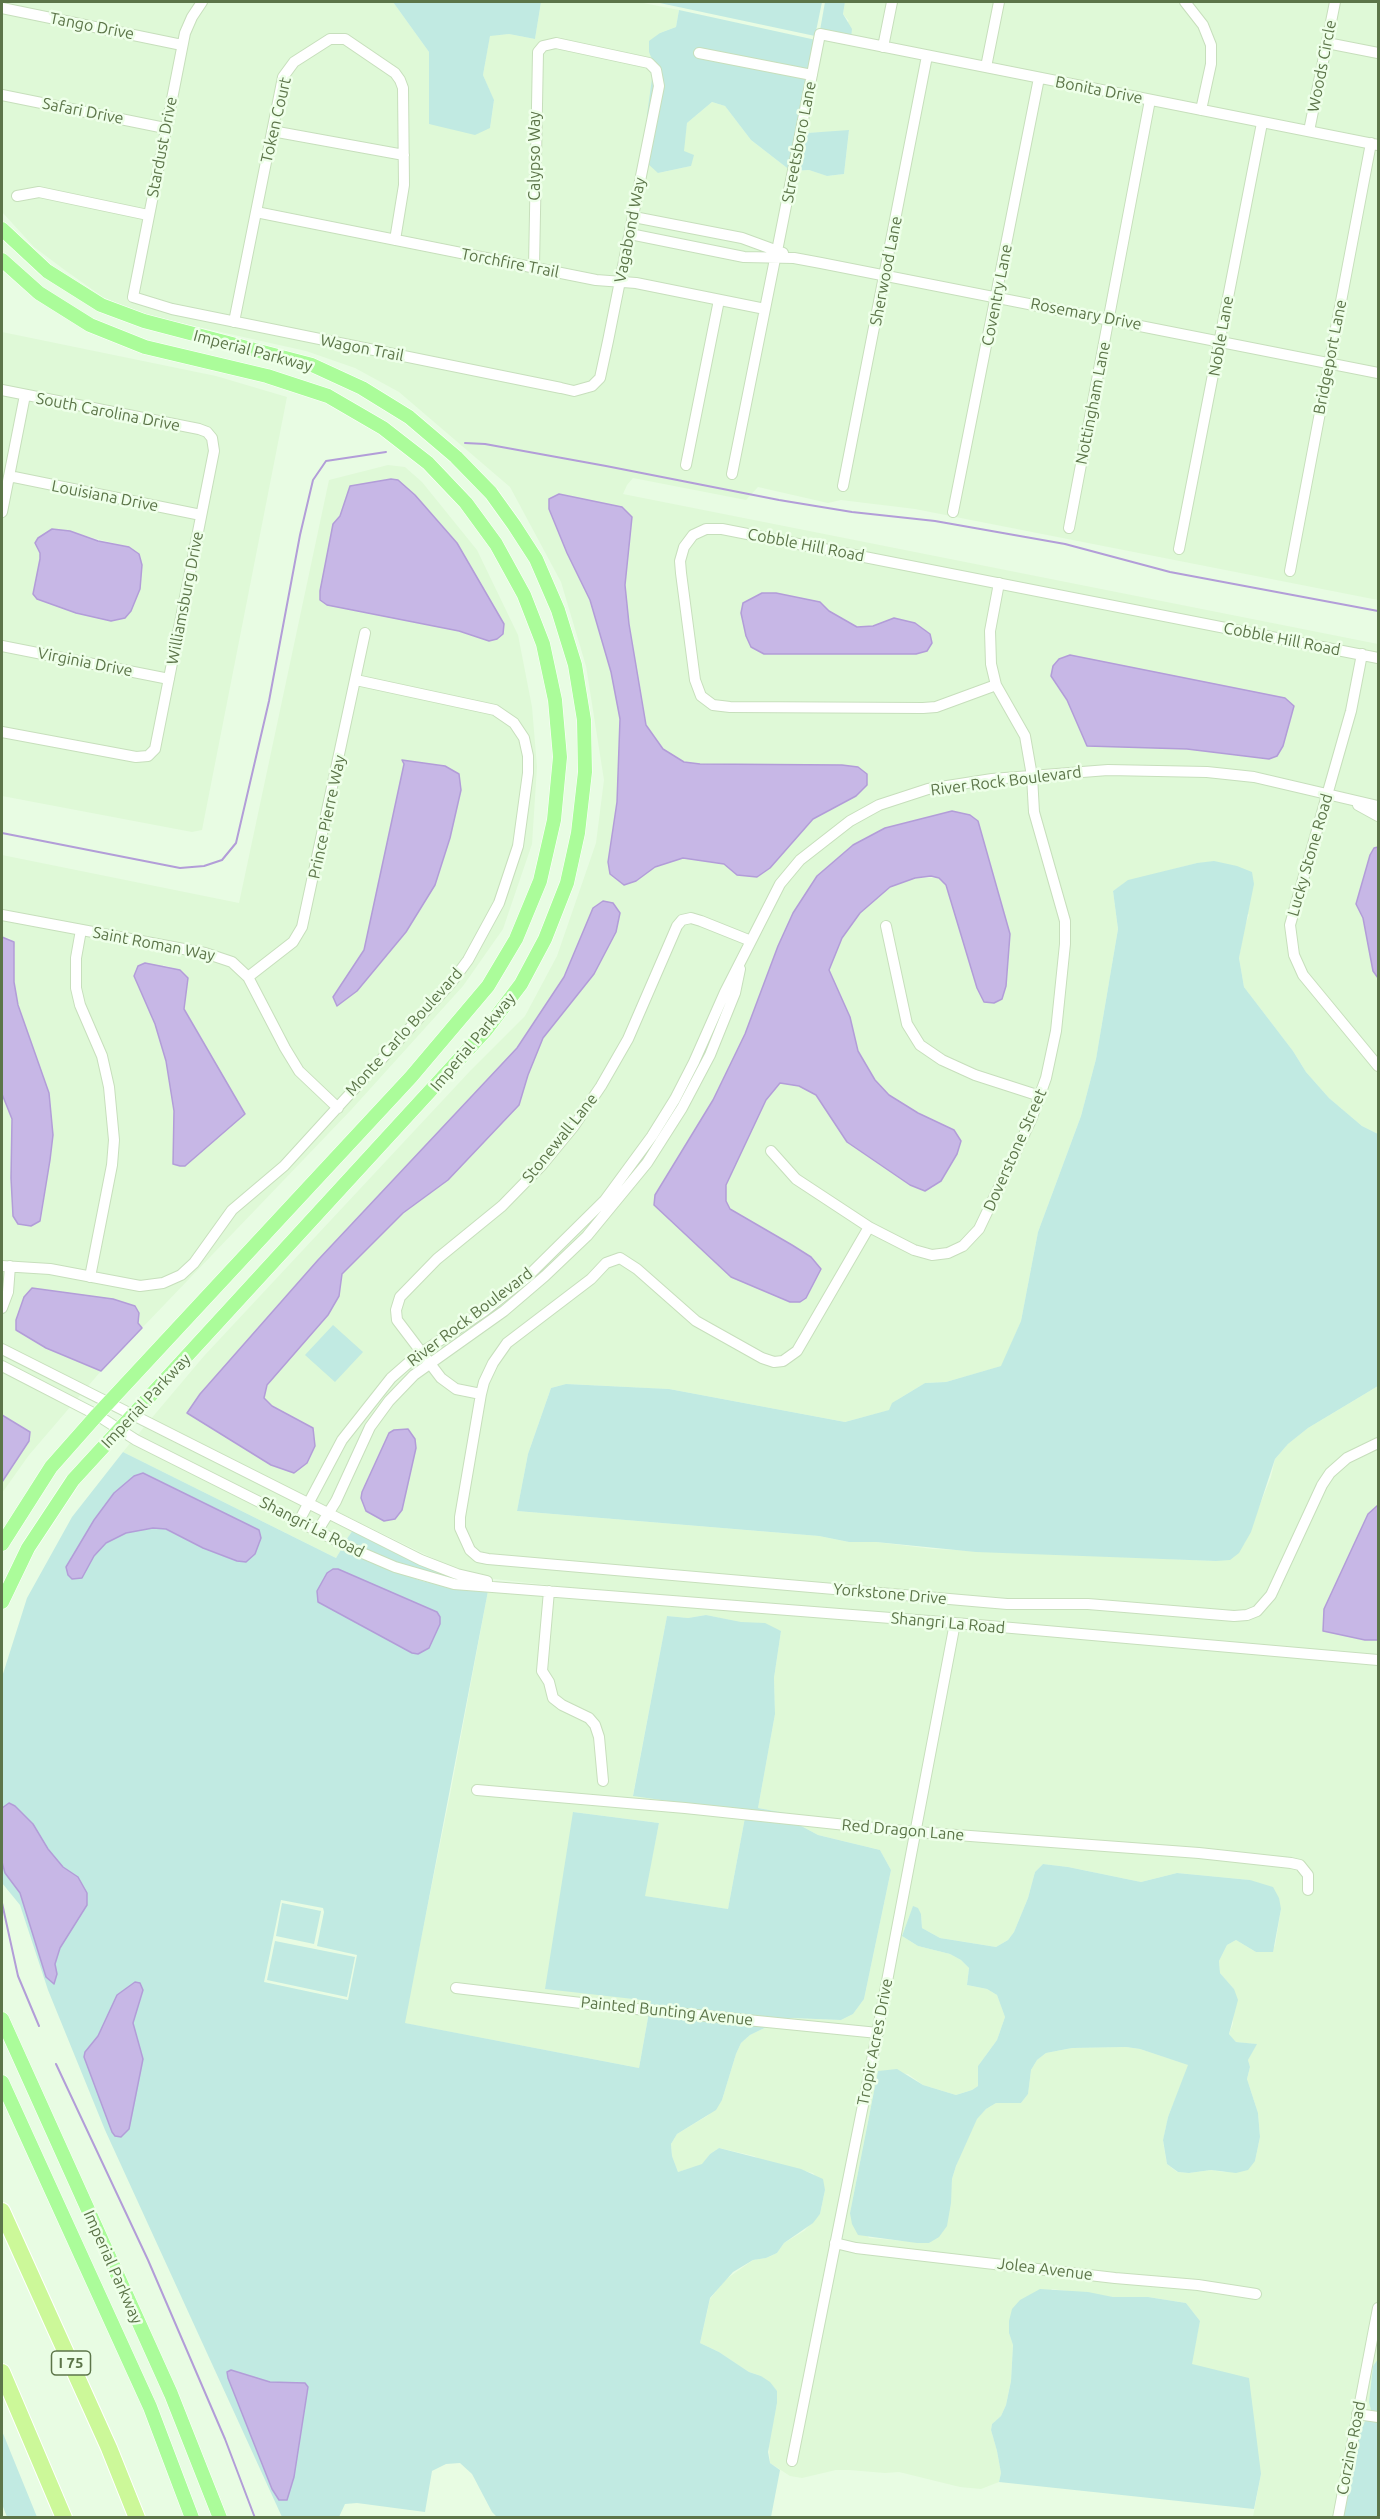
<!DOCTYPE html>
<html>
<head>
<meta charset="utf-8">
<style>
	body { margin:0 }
	#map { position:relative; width:1380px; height:2519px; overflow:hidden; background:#e8fce3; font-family:Ubuntu,sans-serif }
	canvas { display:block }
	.frame { position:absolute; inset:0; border:3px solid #5c7549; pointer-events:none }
</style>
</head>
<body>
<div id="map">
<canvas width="1380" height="2519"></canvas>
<div class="frame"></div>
</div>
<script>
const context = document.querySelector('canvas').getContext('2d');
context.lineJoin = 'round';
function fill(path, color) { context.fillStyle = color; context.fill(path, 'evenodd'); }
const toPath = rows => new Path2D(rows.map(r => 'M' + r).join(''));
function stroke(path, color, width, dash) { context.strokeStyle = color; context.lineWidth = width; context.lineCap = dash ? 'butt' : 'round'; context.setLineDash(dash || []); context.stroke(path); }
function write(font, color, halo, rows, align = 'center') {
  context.font = font + ' Ubuntu,sans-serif'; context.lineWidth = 5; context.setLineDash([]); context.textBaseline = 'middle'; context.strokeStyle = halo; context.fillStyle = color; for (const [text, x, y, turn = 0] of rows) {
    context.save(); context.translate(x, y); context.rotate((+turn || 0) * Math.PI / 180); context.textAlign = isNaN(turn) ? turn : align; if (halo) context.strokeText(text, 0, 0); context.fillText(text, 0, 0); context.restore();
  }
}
fill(toPath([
	[2,2,393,2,429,52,429,124,490,128,494,101,483,75,490,35,509,34,535,39,541,2,638,2,679,10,676,27,660,33,654,64,658,173,691,166,683,151,687,123,712,102,725,106,751,140,791,171,809,170,827,176,844,174,849,131,807,133,798,127,818,43,849,21,843,14,845,2,1378,2,1378,600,915,509,841,500,828,503,758,487,746,500,633,478,627,485,623,494,1378,644,1378,847,1374,848,1370,855,1356,904,1363,918,1373,971,1378,978,1378,1134,1362,1126,1329,1098,1306,1072,1293,1051,1244,987,1239,958,1244,928,1249,915,1197,863,1128,881,1113,891,1118,929,1096,1059,1081,1116,1038,1232,1021,1321,1002,1366,946,1382,925,1383,897,1400,890,1410,845,1422,669,1389,566,1384,551,1388,528,1454,517,1511,819,1536,849,1542,876,1542,933,1549,1216,1561,1244,1544,1271,1477,1275,1459,1288,1444,1308,1428,1378,1386,1378,1505,1368,1514,1324,1609,1365,1640,1378,1640,1378,1656,609,1592,494,1579,451,1567,150,1420,204,1356,471,1070,525,1016,557,956,596,843,604,780,586,666,561,582,510,487,399,392,355,368,306,351,140,314,103,297,66,271,34,247,2,212],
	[550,509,632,523,628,541,625,585,629,624,646,725,663,749,684,762,700,764,842,765,856,796,813,819,757,877,737,875,724,864,682,858,655,867,636,881,624,885,610,874,608,862,617,802,620,719,611,672,590,600,567,553],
	[820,602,829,611,857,627,873,626,894,618,915,623,916,654,779,654,751,647,746,636,741,613],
	[1071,655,1285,698,1294,706,1269,759,1187,749,1087,746,1067,700,1056,685],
	[885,828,1010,934,1006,986,1002,999,984,1002,977,988,946,885,939,878,915,878,890,887,860,913,842,938,829,970,850,1017,858,1051,875,1080,889,1095,918,1113,954,1130,957,1154,941,1181,932,1188,910,1185,847,1142,816,1095,799,1086,780,1083,766,1099,726,1185,726,1201,730,1209,811,1257,790,1302,731,1277,669,1220,655,1195,713,1100,745,1034,778,946,817,876,853,845],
	[2,332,216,376,287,397,202,830,192,832,2,796],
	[58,529,129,547,134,600,131,611,125,618,111,621,76,613,37,599,34,588,40,559,40,553,37,549],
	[388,465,405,467,422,482,477,550,518,635,532,707,537,767,532,844,503,929,463,986,351,1110,142,1328,138,1323,139,1313,135,1306,113,1299,32,1288,93,1367,101,1371,29,1455,2,1493,2,1482,29,1441,30,1433,2,1415,2,1094,12,1119,11,1178,13,1216,41,1221,53,1135,49,1093,18,1005,14,982,15,948,10,938,2,937,2,855,239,903,329,480],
	[391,479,489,641,459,631,327,605,321,600,320,591,333,524,340,516,350,486],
	[404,764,461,790,450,838,435,885,406,932,357,991,333,997,364,950],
	[163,965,180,970,187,977,184,1008,244,1114,174,1164,174,1111,166,1061,155,1024],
	[144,1427,353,1530,346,1540,137,1436],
	[131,1442,342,1548,336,1558,123,1452],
	[488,1591,943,1626,1378,1665,1378,2359,1373,2366,1370,2402,1371,2410,1360,2431,1342,2517,1253,2517,1261,2474,1191,2364,1200,2321,1186,2303,1148,2297,1113,2297,1052,2289,1009,2333,1013,2345,1011,2381,1006,2405,1001,2416,992,2424,991,2430,997,2451,1001,2473,999,2482,981,2489,960,2487,899,2472,885,2473,849,2470,836,2470,802,2478,790,2476,770,2463,769,2440,777,2403,777,2391,761,2376,749,2372,719,2352,700,2343,710,2299,725,2280,753,2260,766,2258,777,2253,784,2243,804,2231,820,2214,825,2190,813,2173,764,2162,754,2156,719,2148,710,2154,703,2164,678,2172,672,2156,671,2144,677,2134,707,2116,722,2100,736,2054,741,2043,750,2035,781,2020,792,2018,841,2020,853,2014,864,1999,891,1870,880,1850,818,1835,792,1821,784,1813,758,1808,775,1714,774,1678,781,1631,706,1615,688,1618,667,1616,633,1795,746,1812,728,1909,644,1896,659,1823,573,1812,651,2001,639,2068,404,2023,451,1790],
	[1043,1864,1068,1867,1141,1882,1177,1873,1250,1880,1281,1909,1275,1946,1256,1952,1236,1940,1227,1945,1219,1961,1220,1973,1234,1989,1233,2024,1229,2034,1236,2042,1256,2044,1248,2060,1250,2067,1247,2079,1258,2113,1260,2137,1255,2161,1224,2172,1211,2170,1189,2173,1177,2172,1167,2164,1163,2141,1168,2117,1189,2065,1140,2049,1126,2047,1072,2048,1046,2053,1037,2060,1031,2070,1028,2094,1021,2103,996,2103,986,2109,977,2118,960,2154,952,2179,951,2191,930,2243,869,2238,850,2213,878,2071,908,2074,923,2085,956,2095,972,2090,978,2086,978,2066,997,2040,1005,2017,997,1995,987,1989,967,1985,969,1968,961,1960,950,1954,918,1946,902,1936,913,1907,921,1914,922,1928,940,1938,996,1947,1008,1940,1014,1932,1028,1898,1035,1872]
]), '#dff9d7');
fill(toPath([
	[393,2,541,2,535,39,509,34,490,36,483,75,494,100,490,128,475,135,429,124,429,52],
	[655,2,822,2,815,36],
	[825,2,845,2,843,14,852,29,851,38,825,38,818,43,798,127,807,133,849,130,844,174,827,176,809,170,791,171,751,140,725,106,712,102,687,123,684,151,694,155,691,166,658,173,647,163,647,115,654,64,649,52,649,41,660,33,676,27,679,10,816,40,819,36],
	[1214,861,1237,866,1252,872,1254,884,1239,958,1244,987,1293,1051,1306,1072,1329,1098,1362,1126,1378,1134,1378,1386,1308,1428,1288,1444,1275,1459,1251,1532,1239,1553,1230,1560,1216,1561,976,1552,876,1542,849,1542,819,1536,517,1511,528,1454,551,1388,566,1384,669,1389,845,1422,889,1410,892,1403,925,1383,946,1382,1001,1366,1021,1321,1038,1232,1081,1116,1096,1059,1118,929,1113,891,1128,880,1197,863],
	[333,1325,363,1352,335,1382,305,1355],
	[123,1452,336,1558,342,1548,393,1571,422,1581,453,1588,488,1591,405,2023,639,2068,651,2001,545,1989,573,1812,659,1823,645,1896,728,1909,746,1812,633,1796,667,1616,688,1618,706,1615,741,1622,765,1623,781,1631,774,1678,775,1714,758,1808,785,1813,792,1821,818,1835,880,1850,891,1870,864,1999,853,2014,841,2020,792,2018,781,2020,750,2035,741,2043,736,2054,722,2100,716,2110,677,2134,671,2144,672,2156,678,2172,702,2164,710,2154,719,2148,801,2169,823,2179,825,2190,820,2214,813,2223,784,2243,777,2253,766,2258,753,2260,733,2272,710,2298,700,2343,719,2352,749,2372,761,2376,770,2382,777,2391,777,2403,768,2452,770,2463,780,2470,771,2517,497,2517,492,2512,472,2474,460,2463,446,2464,432,2471,425,2512,357,2503,345,2504,339,2517,282,2517,105,2130,48,1990,20,1905,2,1883,2,1677,27,1598,72,1517],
	[281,1900,323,1908,324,1912,317,1946,357,1955,348,2000,264,1982],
	[353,1530,455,1578,455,1580,396,1563,346,1540],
	[1043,1864,1068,1867,1141,1882,1177,1873,1250,1880,1273,1887,1279,1898,1281,1909,1273,1952,1256,1952,1236,1940,1227,1945,1219,1961,1220,1973,1234,1989,1238,2000,1229,2034,1236,2042,1257,2044,1248,2060,1250,2067,1247,2079,1258,2113,1260,2137,1255,2161,1248,2170,1236,2173,1211,2170,1189,2173,1178,2172,1167,2164,1163,2140,1168,2117,1188,2065,1140,2049,1126,2047,1072,2048,1046,2053,1037,2060,1031,2070,1028,2094,1021,2103,996,2103,986,2109,977,2119,956,2166,952,2179,951,2203,947,2226,939,2237,929,2243,917,2243,858,2235,852,2224,850,2213,878,2071,897,2069,923,2085,956,2095,972,2090,978,2086,978,2066,997,2040,1005,2017,997,1995,987,1989,967,1985,969,1968,961,1960,950,1954,918,1946,902,1936,913,1906,918,1908,921,1914,922,1928,940,1938,996,1947,1008,1940,1014,1932,1028,1898,1035,1872],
	[282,1903,321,1911,314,1944,276,1936],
	[275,1941,355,1957,347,1997,267,1980],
	[1040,2289,1088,2292,1113,2297,1148,2297,1186,2303,1200,2321,1192,2364,1249,2378,1261,2474,1254,2509,999,2482,1001,2473,997,2451,991,2430,992,2424,1001,2416,1006,2405,1011,2381,1013,2345,1009,2333,1009,2321,1012,2309,1020,2300],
	[1378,2359,1378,2517,1342,2518,1360,2431,1371,2410,1369,2402,1373,2366],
	[2,2431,37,2517,7,2517,2,2504]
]), '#c1eae2');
const water = toPath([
	[391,479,398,480,415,495,457,543,504,624,503,634,497,639,489,641,459,631,327,605,320,600,320,591,333,524,340,516,350,486,391,479],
	[559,494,622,507,632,517,625,585,629,624,646,725,663,749,684,762,700,764,842,765,858,767,867,774,867,785,856,796,813,819,770,868,757,877,737,875,724,864,683,858,655,867,636,881,624,885,610,874,608,862,617,802,620,719,611,672,590,600,567,553,549,509,549,499,559,494],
	[52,529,70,531,98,541,129,547,139,554,142,565,140,589,131,611,125,618,111,621,76,613,37,599,33,594,40,559,40,553,35,543,38,538,52,529],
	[762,593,776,593,820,602,829,611,857,627,873,626,894,618,915,623,930,634,932,643,927,651,916,654,764,654,751,647,746,636,741,613,743,603,762,593],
	[1070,655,1285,698,1294,706,1283,746,1277,756,1269,759,1187,749,1087,746,1067,700,1051,676,1053,666,1059,659,1070,655],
	[402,760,445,766,459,774,461,790,450,838,435,885,406,932,357,991,337,1006,333,997,364,950,404,764,402,760],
	[952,811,970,815,978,821,1010,934,1006,986,1002,999,994,1003,984,1002,977,988,946,885,939,878,931,876,915,878,890,887,860,913,842,938,829,970,850,1017,858,1051,875,1080,889,1095,918,1113,954,1130,961,1141,957,1154,941,1181,925,1191,910,1185,847,1142,816,1095,799,1086,780,1083,766,1100,726,1185,726,1201,730,1209,792,1245,811,1257,821,1269,806,1298,800,1302,790,1302,731,1277,654,1205,655,1195,713,1100,745,1034,778,946,793,913,817,876,853,845,885,828,952,811],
	[1378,847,1378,978,1373,971,1363,918,1356,904,1370,855,1374,848,1378,847],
	[603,901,613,903,620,913,616,932,594,974,543,1038,528,1075,519,1105,448,1180,403,1213,342,1274,339,1296,328,1315,267,1385,264,1398,272,1406,313,1428,315,1446,307,1463,294,1473,271,1465,187,1413,200,1394,318,1260,517,1048,564,977,593,908,603,901],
	[2,937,14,942,14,982,18,1005,49,1093,53,1135,50,1160,40,1221,31,1226,18,1224,13,1216,11,1178,12,1119,2,1094,2,937],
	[145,963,180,970,188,978,184,1009,245,1114,185,1166,180,1166,173,1164,174,1111,166,1061,155,1024,134,976,138,966,145,963],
	[32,1288,113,1299,135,1306,139,1313,138,1323,142,1328,101,1371,46,1348,16,1330,16,1320,24,1297,32,1288],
	[2,1415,30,1432,29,1441,2,1482,2,1415],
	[408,1429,415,1439,416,1448,402,1510,395,1519,384,1521,366,1511,361,1498,362,1492,389,1433,394,1430,408,1429],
	[143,1473,259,1530,261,1538,255,1554,246,1562,237,1561,203,1548,166,1529,153,1528,126,1533,106,1543,94,1556,82,1578,72,1579,68,1575,66,1567,94,1520,114,1493,134,1476,143,1473],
	[1378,1505,1378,1640,1365,1640,1323,1631,1324,1609,1368,1514,1378,1505],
	[333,1569,338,1569,437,1612,440,1617,440,1624,429,1648,418,1654,412,1653,318,1602,317,1591,327,1573,333,1569],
	[9,1803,15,1806,33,1824,48,1849,63,1867,78,1877,87,1893,87,1905,60,1948,55,1964,57,1974,54,1984,46,1977,20,1893,5,1873,2,1862,2,1808,9,1803],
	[135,1982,140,1983,143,1990,133,2023,143,2059,129,2129,121,2137,115,2136,112,2132,84,2057,85,2052,98,2036,117,1995,135,1982],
	[231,2370,270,2382,305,2383,308,2387,294,2477,287,2500,279,2500,272,2489,228,2378,227,2372,231,2370]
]);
fill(water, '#c7b7e6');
stroke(water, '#b29dd8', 1.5);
stroke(toPath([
	[465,443,485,444,606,466,779,500,852,512,935,521,1065,544,1170,572,1378,611],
	[2,833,180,868,204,866,222,860,236,843,269,701,300,535,313,480,326,461,386,452],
	[2,1903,18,1976,39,2026],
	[56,2064,148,2260,225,2439,255,2518]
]), '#b29dd8', 2);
const minor = toPath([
	[202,2,192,17,185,33,133,297,172,309,561,388,574,391,592,386,600,378,608,341,659,86,656,70,649,63,556,43,543,46,538,52,534,267],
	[1185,2,1203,25,1211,45,1211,64,1201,110],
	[2,8,182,45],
	[1327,43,1378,53],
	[883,47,892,2],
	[699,53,812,75],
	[986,67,999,2],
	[2,95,165,128],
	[272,131,404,155],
	[1309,131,1335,2],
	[17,196,39,192,148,215],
	[256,212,596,280,636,283,765,309],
	[634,217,742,238,783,253],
	[630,234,744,257,794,258,821,263,1378,373],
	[777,251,820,34,1378,145],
	[234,322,283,77,294,62,330,39,345,39,395,73,400,80,403,88,404,185,395,240],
	[2,390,199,429,207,432,212,438,214,451,155,749,148,756,136,757,2,732],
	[686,465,719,300],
	[732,474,775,259],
	[9,476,201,515],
	[843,486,927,56],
	[2,512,25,395],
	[953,512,1039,78],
	[1069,528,1150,100],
	[1179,549,1262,123],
	[1290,571,1371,143],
	[2,646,169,679],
	[1362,654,1351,711,1290,925,1294,955,1303,975,1378,1066],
	[996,685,936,707,923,708,730,707,713,705,701,696,695,680,681,573,680,561,684,547,693,535,706,529,722,529,1378,658],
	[1358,805,1378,816],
	[2,915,205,953,232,962,248,977,285,1048,299,1071,338,1108],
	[886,926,907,1024,920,1045,942,1060,975,1075,1040,1096],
	[81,930,76,958,76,988,80,1005,102,1056,109,1087,114,1140,112,1165,90,1277],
	[248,977,293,942,302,927,365,633],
	[771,1151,796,1179,869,1227,914,1250,932,1255,948,1253,963,1246,979,1229,1031,1120,1046,1078,1056,1031,1065,944,1065,921,1034,812,1032,776,1025,736,996,685,991,664,990,631,999,583],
	[869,1227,797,1351,783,1361,774,1362,762,1358,696,1321,637,1269,620,1258,606,1263,591,1279,507,1343,493,1363,484,1382,481,1394,460,1517,460,1528,470,1550,478,1557,488,1559,1007,1604,1088,1604,1234,1616,1247,1615,1257,1611,1271,1595,1322,1485,1330,1473,1347,1458,1378,1443],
	[2,1266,50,1269,140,1286,163,1283,181,1275,194,1263,232,1210,284,1166,451,983,468,960,499,903,518,846,528,773,528,756,524,738,514,723,495,710,356,680],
	[2,1308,8,1292,10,1266],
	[2,1349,421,1560,457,1574,487,1581],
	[2,1366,97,1415,136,1440,353,1549,395,1567,454,1584,955,1623,1378,1660],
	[481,1394,456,1389,441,1378,397,1320,396,1310,400,1297,437,1259,502,1206,542,1165,574,1126,601,1086,628,1039,677,926,682,920,691,918,701,921,751,941],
	[299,1521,342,1440,391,1378,415,1357,484,1311,526,1278,605,1200,652,1136,675,1099,694,1062,725,992,780,884,800,860,850,821,879,805,928,789,992,779,1108,770,1207,772,1254,777,1378,806],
	[318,1530,336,1501,370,1427,389,1401,414,1375,504,1311,545,1276,587,1236,647,1163,682,1108,710,1055,735,993,740,969],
	[549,1591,542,1671,549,1682,553,1698,562,1705,589,1718,595,1725,599,1737,603,1781],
	[477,1790,685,1808,903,1831,1199,1853,1291,1863,1300,1865,1308,1875,1308,1890],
	[456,1988,606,2006,878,2033],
	[835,2243,856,2248,1115,2278,1198,2285,1256,2294],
	[1357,2414,1378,2417],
	[792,2461,873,2055,955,1623],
	[1338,2518,1378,2308]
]);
const major = toPath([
	[2,229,47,271,101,305,144,321,312,365,362,388,409,417,456,457,491,493,514,525,536,559,558,610,575,665,584,720,585,772,578,833,567,883,545,939,521,984,486,1030,73,1480,28,1548,2,1602],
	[2,260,39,293,90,325,145,347,267,376,328,396,383,428,428,463,466,503,496,544,524,595,543,644,555,700,560,757,554,820,540,881,516,939,488,986,411,1077,97,1415,51,1467,2,1544],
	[2,2019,171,2394,220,2518],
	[2,2082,150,2407,192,2518]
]);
const highway = toPath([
	[2,2211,109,2448,137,2518],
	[2,2372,64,2518]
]);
stroke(minor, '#c7dfbc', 12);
stroke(major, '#fff', 15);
stroke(highway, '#fff', 18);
stroke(minor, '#fff', 10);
stroke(major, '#abfc9a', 14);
stroke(highway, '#ccf899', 16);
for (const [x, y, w] of [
	[71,2363,39]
]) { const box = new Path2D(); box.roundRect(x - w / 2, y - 12, w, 24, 4.5); context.fillStyle = '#eeffe9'; context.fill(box); stroke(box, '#5c7549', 1.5); }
write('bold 15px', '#5c7549', null, [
	["I 75",71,2363]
]);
write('16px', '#5c7549', '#eeffe9', [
	["Tango Drive",92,26,11],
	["Woods Circle",1322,66,-79],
	["Bonita Drive",1099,90,11],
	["Safari Drive",83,111,11],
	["Token Court",276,120,-77],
	["Streetsboro Lane",799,142,-79],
	["Stardust Drive",162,147,-79],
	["Calypso Way",535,156,-90],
	["Vagabond Way",630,230,-79],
	["Torchfire Trail",510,263,11],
	["Sherwood Lane",886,271,-79],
	["Coventry Lane",997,295,-79],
	["Rosemary Drive",1086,314,11],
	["Noble Lane",1221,336,-80],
	["Wagon Trail",362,348,11],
	["Imperial Parkway",253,351,15],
	["Bridgeport Lane",1330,357,-79],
	["Nottingham Lane",1093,403,-79],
	["South Carolina Drive",108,412,11],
	["Louisiana Drive",105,496,11],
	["Cobble Hill Road",806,545,11],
	["Williamsburg Drive",185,598,-79],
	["Cobble Hill Road",1282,639,11],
	["Virginia Drive",85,662,11],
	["River Rock Boulevard",1006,781,-7],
	["Prince Pierre Way",327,817,-78],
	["Lucky Stone Road",1310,855,-74],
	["Saint Roman Way",154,944,11],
	["Monte Carlo Boulevard",404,1032,-48],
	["Imperial Parkway",473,1042,-50],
	["Stonewall Lane",560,1138,-51],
	["Doverstone Street",1015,1150,-66],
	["River Rock Boulevard",470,1317,-37],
	["Imperial Parkway",146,1401,-47],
	["Shangri La Road",312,1527,27],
	["Yorkstone Drive",890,1594,5],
	["Shangri La Road",948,1623,5],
	["Red Dragon Lane",903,1830,5],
	["Painted Bunting Avenue",667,2011,6],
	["Tropic Acres Drive",875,2042,-79],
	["Imperial Parkway",113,2267,66],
	["Jolea Avenue",1045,2269,7],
	["Corzine Road",1351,2448,-79]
]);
</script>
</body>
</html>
